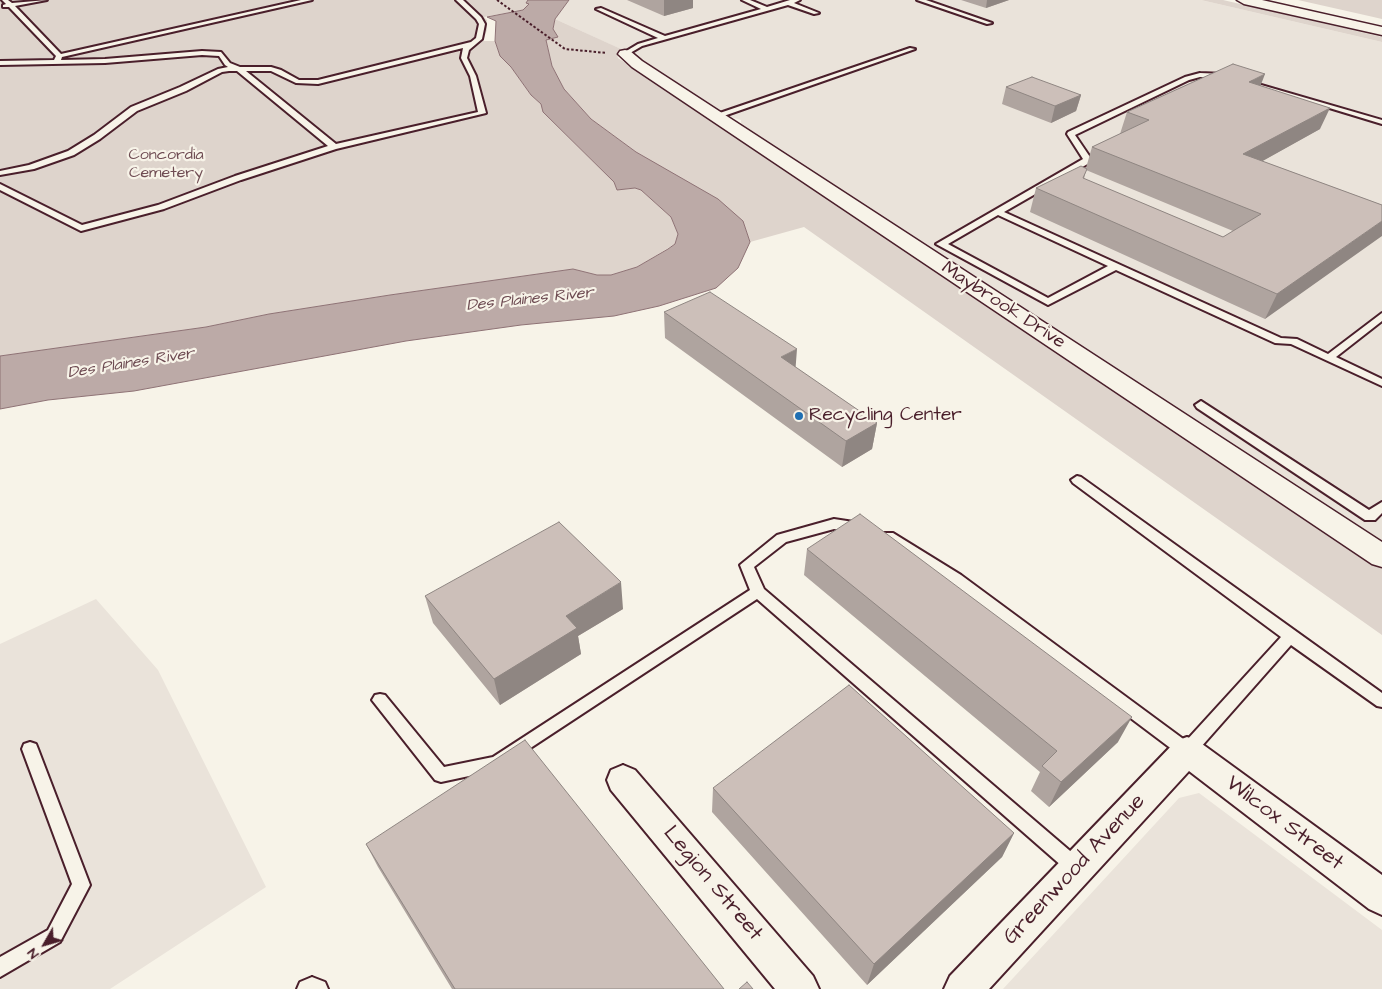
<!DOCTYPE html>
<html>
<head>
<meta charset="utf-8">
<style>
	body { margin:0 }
	#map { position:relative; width:1382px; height:989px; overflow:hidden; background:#f7f3e8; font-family:"Architects Daughter",sans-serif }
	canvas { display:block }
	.north { position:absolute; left:20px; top:919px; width:50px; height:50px; -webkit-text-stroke:4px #f7f3e8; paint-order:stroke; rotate:232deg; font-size:14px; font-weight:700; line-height:20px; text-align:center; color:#4a1f2b }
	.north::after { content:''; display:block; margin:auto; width:18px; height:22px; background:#4a1f2b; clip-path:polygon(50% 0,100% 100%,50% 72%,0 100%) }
</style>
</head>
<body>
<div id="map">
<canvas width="1382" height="989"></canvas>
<div class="north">N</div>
</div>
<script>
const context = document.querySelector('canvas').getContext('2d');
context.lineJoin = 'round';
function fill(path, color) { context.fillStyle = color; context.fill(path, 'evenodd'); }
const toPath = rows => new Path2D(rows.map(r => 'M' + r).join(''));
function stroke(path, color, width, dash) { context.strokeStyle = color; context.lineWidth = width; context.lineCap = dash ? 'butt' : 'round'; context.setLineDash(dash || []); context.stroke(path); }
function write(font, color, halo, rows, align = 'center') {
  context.font = font + ' "Architects Daughter",sans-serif'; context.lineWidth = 4.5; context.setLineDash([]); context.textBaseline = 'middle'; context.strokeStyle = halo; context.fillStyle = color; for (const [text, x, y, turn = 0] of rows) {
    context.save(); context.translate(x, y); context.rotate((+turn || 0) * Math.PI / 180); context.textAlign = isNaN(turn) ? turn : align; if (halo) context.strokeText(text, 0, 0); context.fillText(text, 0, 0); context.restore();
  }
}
fill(toPath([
	[569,0,1201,0,1382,42,1382,541,741,125,741,120,713,112,700,98,640,58,555,19],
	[96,599,158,670,266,887,110,989,0,989,0,644],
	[1199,793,1382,930,1382,989,1003,989,1179,798]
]), '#eae3da');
fill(toPath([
	[0,0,528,0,527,3,529,4,523,10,484,17,487,20,487,30,483,41,495,41,500,56,511,67,531,95,542,104,543,112,614,182,617,190,635,188,641,190,671,217,678,234,675,244,637,267,611,275,597,275,573,269,390,295,269,314,206,327,0,356],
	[1201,0,1223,0,1382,37,1382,42],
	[1298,0,1382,0,1382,19,1369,16],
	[555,19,621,49,617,54,618,58,1382,569,1382,635,804,227,750,242,743,221,636,152,591,119,564,89,552,66,546,39,557,37,553,30]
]), '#ded4cc');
const water = toPath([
	[528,0,569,0,555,19,553,29,558,37,546,40,552,66,564,89,591,119,636,152,718,199,743,221,750,242,738,268,716,288,659,306,614,316,521,325,406,341,134,391,48,400,0,409,0,356,206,327,269,314,390,295,573,269,597,275,611,275,637,267,668,249,675,244,678,234,671,217,641,190,635,188,617,190,614,182,543,112,541,104,531,95,511,67,500,56,495,41,496,21,487,17,523,10,529,4,526,3,528,0]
]);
fill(water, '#bcaaa7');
stroke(water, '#8e7275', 1);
const service = toPath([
	[2,0,8,0,12,3,47,0,15,6,61,54,301,0,312,0,62,57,61,60,105,59,202,51,221,52,230,63,240,67,271,67,281,70,299,80,318,80,471,42,476,38,479,24,476,19,456,0,463,0,481,17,485,24,482,39,469,50,467,58,476,76,486,113,336,149,241,180,164,209,81,231,0,190,0,184,82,225,158,205,235,176,328,146,237,71,229,71,222,72,186,91,137,111,100,139,74,155,34,169,0,175,0,171,29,165,68,151,94,135,131,107,180,87,218,69,228,67,225,65,219,56,202,55,105,63,0,65,0,61,54,60,56,56,9,7,3,7,3,5,6,4,2,0],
	[463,48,461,58,470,76,478,112,336,144,246,71,271,71,296,83,318,84,463,48],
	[742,0,750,0,767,7,790,0,800,0,794,3,819,13,814,14,788,5,642,46,625,56,623,55,623,53,638,44,658,38,596,9,601,8,665,36,761,9,742,0],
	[917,0,926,0,992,23,987,24,917,0],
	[910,48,915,49,718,118,711,116,910,48],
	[1200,73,1224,74,1227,76,1224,78,1200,77,1189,80,1075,135,1092,160,1091,162,1004,212,1281,338,1297,339,1328,354,1382,313,1382,321,1336,357,1382,379,1382,386,1291,344,1275,343,1116,270,1048,305,936,244,1083,159,1067,134,1068,132,1185,77,1200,73],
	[998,215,1108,266,1048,298,948,244,998,215],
	[1244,80,1382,120,1382,124,1244,82,1244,80],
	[1201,401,1369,510,1382,502,1382,513,1375,520,1365,520,1197,408,1195,405,1201,401],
	[1077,476,1081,477,1382,693,1382,707,1377,706,1291,645,1193,756,1187,758,1181,756,951,583,883,539,881,536,883,533,893,533,961,575,1186,741,1281,637,1073,483,1071,480,1077,476],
	[834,519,860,523,865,525,866,528,865,531,860,533,834,529,786,542,754,567,764,589,1083,862,1086,868,1083,874,1077,876,1071,874,757,599,497,770,441,782,435,780,372,700,375,695,380,694,385,695,444,767,493,757,750,590,740,565,777,535,834,519],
	[30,742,36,744,38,749,90,885,60,942,0,977,0,957,48,930,72,884,22,749,24,744,30,742],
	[312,977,325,982,328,989,297,989,300,982,312,977]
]);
const minor = toPath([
	[1187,737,1198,741,1382,875,1382,915,1369,909,1189,771,989,989,944,989,950,976,1176,741,1187,737],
	[623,765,635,770,813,976,819,989,775,989,611,790,607,780,611,770,623,765]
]);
const tertiary = toPath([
	[625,50,630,51,642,61,1382,542,1382,567,1372,564,632,67,618,54,620,51,625,50]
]);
const motorway = toPath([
	[1237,0,1262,0,1382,27,1382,35,1244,4,1237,0]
]);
stroke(service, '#4a1f2b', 4);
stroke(minor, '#4a1f2b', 4);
stroke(tertiary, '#4a1f2b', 3);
stroke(motorway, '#4a1f2b', 3);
stroke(toPath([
	[497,0,565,49,607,53]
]), '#4a1f2b', 2, [2.5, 2]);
fill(service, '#f7f3e8');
fill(minor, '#f7f3e8');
fill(tertiary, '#f7f3e8');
fill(motorway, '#f7f3e8');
fill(toPath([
	[627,0,693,0,693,8,664,16],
	[961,0,1009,0,986,8],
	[1260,85,1320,129,1262,161,1382,205,1265,319,1030,212,1036,188,1086,168,1092,147,1120,134,1127,112],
	[1086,170,1233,231,1223,237,1084,179],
	[1006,87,1081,95,1076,111,1051,123,1002,104],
	[664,312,795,367,877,423,872,449,842,467,665,338],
	[807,549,1118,742,1049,807,1031,791,1040,772,804,575],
	[425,596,623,609,578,636,581,654,500,705,433,623],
	[713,788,1014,833,1002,857,867,985,712,812],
	[366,844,724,989,452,989,378,867]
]), '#afa49f');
fill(toPath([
	[664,0,693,0,693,8,664,16],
	[987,0,1009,0,986,8],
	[1265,74,1257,95,1249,82],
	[1081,95,1076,111,1051,123,1055,106],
	[1330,108,1320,129,1234,177,1243,154],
	[1382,221,1382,236,1265,319,1277,294],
	[797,349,795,375,781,357],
	[877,423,872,449,842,467,846,441],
	[621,582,623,609,578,636,581,654,500,705,494,679,566,616],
	[1132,717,1118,742,1049,807,1061,782],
	[1014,833,1002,857,867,985,874,964]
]), '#8f8682');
const building = toPath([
	[1233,64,1265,74,1249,82,1330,108,1243,154,1382,205,1382,221,1277,294,1036,188,1081,166,1087,169,1083,178,1223,237,1261,214,1092,147,1149,120,1127,112,1233,64],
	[1032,77,1081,95,1055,106,1006,87,1032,77],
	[710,292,797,349,781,357,877,423,846,441,664,312,710,292],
	[860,514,1132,717,1061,782,1042,766,1057,751,807,549,860,514],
	[559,522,621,582,566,616,577,628,494,679,425,596,559,522],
	[849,685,1014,833,874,964,713,788,849,685],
	[525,740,724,989,455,989,366,844,525,740],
	[747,982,753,989,739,989,747,982]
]);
fill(building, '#ccbfb9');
stroke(building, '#8f8682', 1);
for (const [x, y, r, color] of [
	[799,416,5,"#1f6fb2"]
]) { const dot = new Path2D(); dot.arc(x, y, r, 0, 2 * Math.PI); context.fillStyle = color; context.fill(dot); stroke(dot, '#f7f3e8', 2); }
write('16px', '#6f4c53', '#f7f3e8', [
	["Concordia",166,156],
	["Cemetery",166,174]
]);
write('italic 16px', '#6c4950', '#f7f3e8', [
	["Des Plaines River",530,300,-6],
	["Des Plaines River",131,364,-9]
]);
write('19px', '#4a1f2b', '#f7f3e8', [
	["Maybrook Drive",1003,306,33]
]);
write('19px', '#4a1f2b', '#f7f3e8', [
	["Recycling Center",809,416]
], 'left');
write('22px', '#4a1f2b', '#f7f3e8', [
	["Wilcox Street",1284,824,37],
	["Greenwood Avenue",1075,870,-47],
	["Legion Street",712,884,50]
]);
</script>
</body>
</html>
